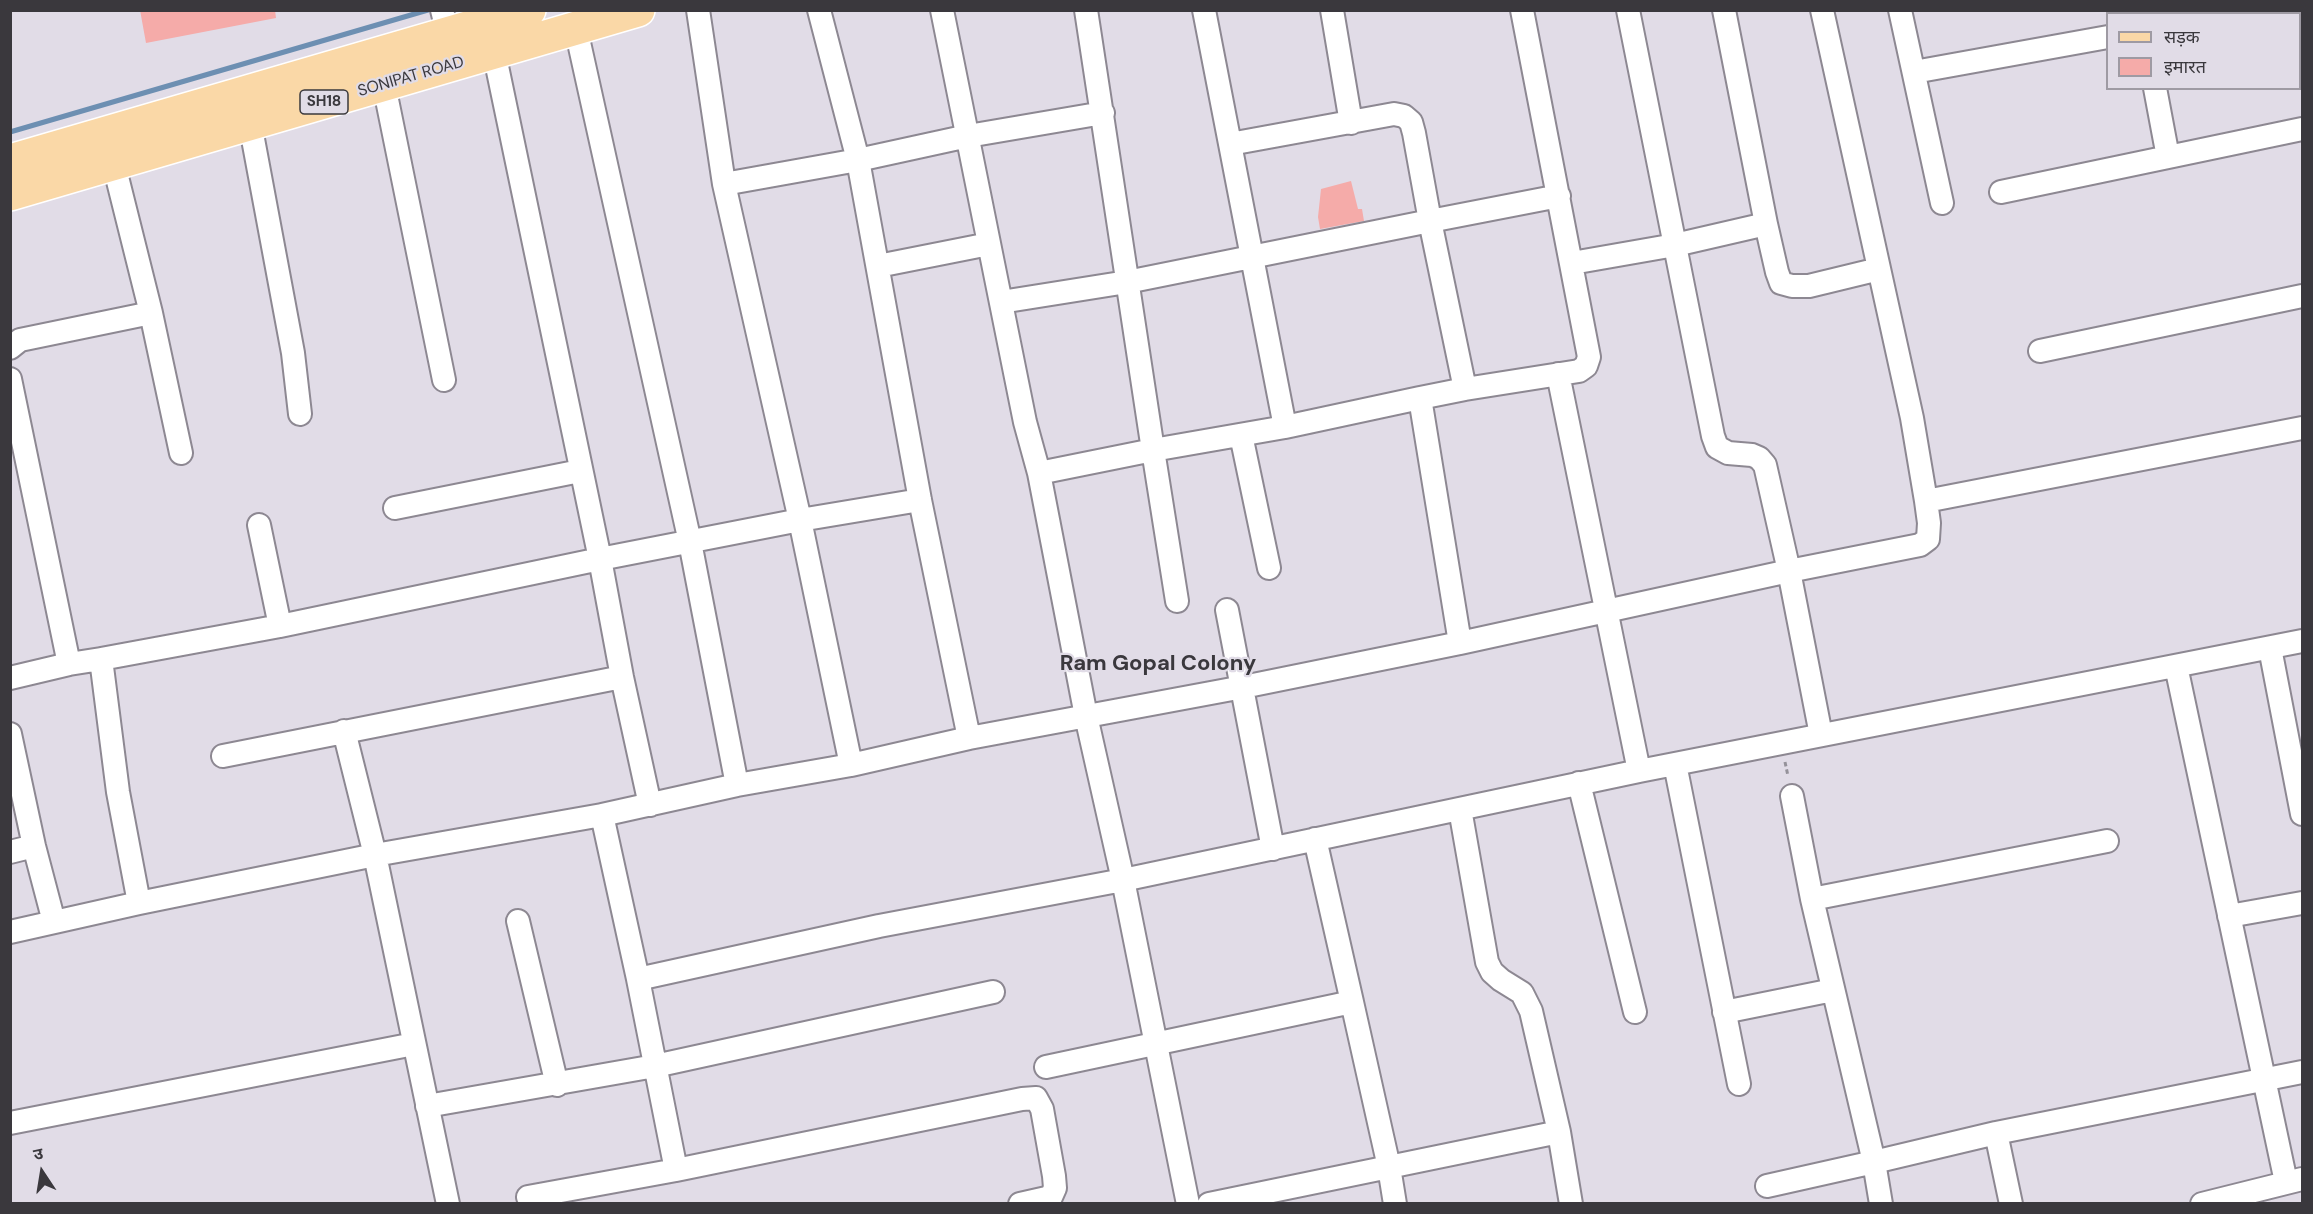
<!DOCTYPE html>
<html>
<head>
<meta charset="utf-8">
<style>
	body { margin:0 }
	#map { position:relative; width:2313px; height:1214px; overflow:hidden; background:#e1dce7; font-family:"DM Sans","Noto Sans Devanagari",sans-serif }
	canvas { display:block }
	.frame { position:absolute; inset:0; border:12px solid #3a383d; pointer-events:none }
	.legend { position:absolute; left:2106px; top:12px; width:195px; height:78px; box-sizing:border-box; background:#e1dce7; border:2px solid #9e9aa3; margin:0; padding:8px 10px; list-style:none; font-size:18px; color:#3a383d }
	.legend li { display:flex; align-items:center; gap:12px; height:30px }
	.legend b { width:30px; border:2px solid #9e9aa3 }
	.north { position:absolute; left:12px; top:1142px; width:60px; height:60px; -webkit-text-stroke:4px #e1dce7; paint-order:stroke; rotate:348deg; font-size:16px; font-weight:700; line-height:24px; text-align:center; color:#3a383d }
	.north::after { content:''; display:block; margin:auto; width:21px; height:27px; background:#3a383d; clip-path:polygon(50% 0,100% 100%,50% 72%,0 100%) }
</style>
</head>
<body>
<div id="map">
<canvas width="2313" height="1214"></canvas>
<div class="frame"></div>
<ul class="legend">
<li><b style="height:8px;background:#fad8a7"></b>सड़क</li>
<li><b style="height:16px;background:#f5aba9"></b>इमारत</li>
</ul>
<div class="north">उ</div>
</div>
<script>
const context = document.querySelector('canvas').getContext('2d');
context.lineJoin = 'round';
const toPath = rows => new Path2D(rows.map(r => 'M' + r).join(''));
function stroke(path, color, width, dash) { context.strokeStyle = color; context.lineWidth = width; context.lineCap = dash ? 'butt' : 'round'; context.setLineDash(dash || []); context.stroke(path); }
function fill(path, color) { context.fillStyle = color; context.fill(path, 'evenodd'); }
function write(font, color, halo, rows, align = 'center') {
  context.font = font + ' "DM Sans",sans-serif'; context.lineWidth = 4.5; context.setLineDash([]); context.textBaseline = 'middle'; context.strokeStyle = halo; context.fillStyle = color; for (const [text, x, y, turn = 0] of rows) {
    context.save(); context.translate(x, y); context.rotate((+turn || 0) * Math.PI / 180); context.textAlign = isNaN(turn) ? turn : align; if (halo) context.strokeText(text, 0, 0); context.fillText(text, 0, 0); context.restore();
  }
}
stroke(toPath([
	[10,132,428,10]
]), '#6d8fb2', 5);
fill(toPath([
	[140,10,275,10,276,18,146,43],
	[1351,181,1358,209,1362,209,1364,221,1320,229,1318,217,1321,189]
]), '#f5aba9');
const minor = toPath([
	[442,10,451,47],
	[698,10,724,184,800,520,851,765],
	[819,10,858,160,920,500,969,738,1243,687,1460,643,1420,398,1285,427,1153,450,1086,10],
	[942,10,1025,422,1039,473,1086,716,1123,880,1188,1204],
	[1204,10,1285,427],
	[1332,10,1351,123],
	[1628,10,1713,436,1717,447,1728,453,1752,455,1759,458,1765,465,1789,571,1821,735],
	[1822,10,1912,418,1926,501,2302,428],
	[1900,10,1942,203],
	[2141,10,2141,14],
	[2238,14,2254,10],
	[576,29,690,542,737,785],
	[494,52,600,559,622,677,650,805],
	[1914,72,2108,37],
	[384,85,444,380],
	[2155,88,2168,157],
	[250,123,293,353,300,414],
	[1230,144,1394,114,1404,116,1411,122,1414,133,1430,221,1559,196],
	[114,165,151,313,181,453],
	[724,184,858,160,968,136,1103,113],
	[2001,192,2302,129],
	[1766,224,1777,272,1781,283,1792,286,1809,286,1879,269],
	[1572,263,1675,245,1766,224,1724,10],
	[878,266,989,244],
	[1001,302,1127,282,1430,221,1465,389,1420,398],
	[10,348,20,340,151,313],
	[2040,351,2302,296],
	[10,379,69,664,101,659,118,792,139,903],
	[1465,389,1579,371,1586,366,1589,357,1522,10],
	[1241,435,1269,568],
	[1039,473,1153,450,1177,601],
	[395,508,580,471],
	[259,525,280,626,600,559,800,520,920,500],
	[1227,610,1273,849],
	[1460,643,1789,571,1920,545,1928,539,1929,523,1926,501],
	[2270,648,2302,814],
	[101,659,280,626],
	[2176,666,2286,1182],
	[10,678,69,664],
	[10,734,34,846,54,922],
	[969,738,851,765,737,785,602,815,638,979,879,926,1123,880,1639,771,1558,374],
	[223,756,622,677],
	[1675,764,1739,1084],
	[1639,771,2302,641],
	[1579,783,1635,1012],
	[1792,796,1812,899,1874,1162,1996,1133,2302,1072],
	[1460,809,1487,962,1492,972,1501,980,1522,993,1531,1011,1559,1132,1571,1204],
	[1315,839,1352,1002],
	[10,852,34,846],
	[1812,899,2107,841],
	[2229,916,2302,903],
	[518,921,557,1085],
	[10,932,139,903,375,855,344,731],
	[638,979,676,1170,1022,1099,1036,1098,1042,1109,1054,1176,1055,1188,1051,1197],
	[1724,1012,1833,990],
	[1046,1067,1352,1002,1389,1167,1395,1204],
	[427,1106,655,1066,993,992],
	[10,1123,414,1044],
	[1996,1133,2011,1204],
	[1767,1186,1874,1162,1881,1204],
	[528,1197,676,1170],
	[448,1204,375,855,602,815],
	[1020,1204,1051,1197],
	[1209,1204,1559,1132],
	[2202,1204,2302,1179]
]);
const primary = toPath([
	[10,161,529,10],
	[10,194,638,10]
]);
stroke(minor, '#8d8892', 26);
stroke(primary, '#fff', 36);
stroke(toPath([
	[1785,762,1788,776]
]), '#95929a', 3, [4.5, 3]);
stroke(minor, '#fff', 22);
stroke(primary, '#fad8a7', 33);
for (const [x, y, w] of [
	[324,102,48]
]) { const box = new Path2D(); box.roundRect(x - w / 2, y - 12, w, 24, 4.5); context.fillStyle = '#e1dce7'; context.fill(box); stroke(box, '#3a383d', 1.5); }
write('bold 15px', '#3a383d', null, [
	["SH18",324,102]
]);
write('16px', '#3a383d', '#e1dce7', [
	["SONIPAT ROAD",411,77,-16]
]);
write('bold 22px', '#3a383d', '#e1dce7', [
	["Ram Gopal Colony",1158,664]
]);
</script>
</body>
</html>
